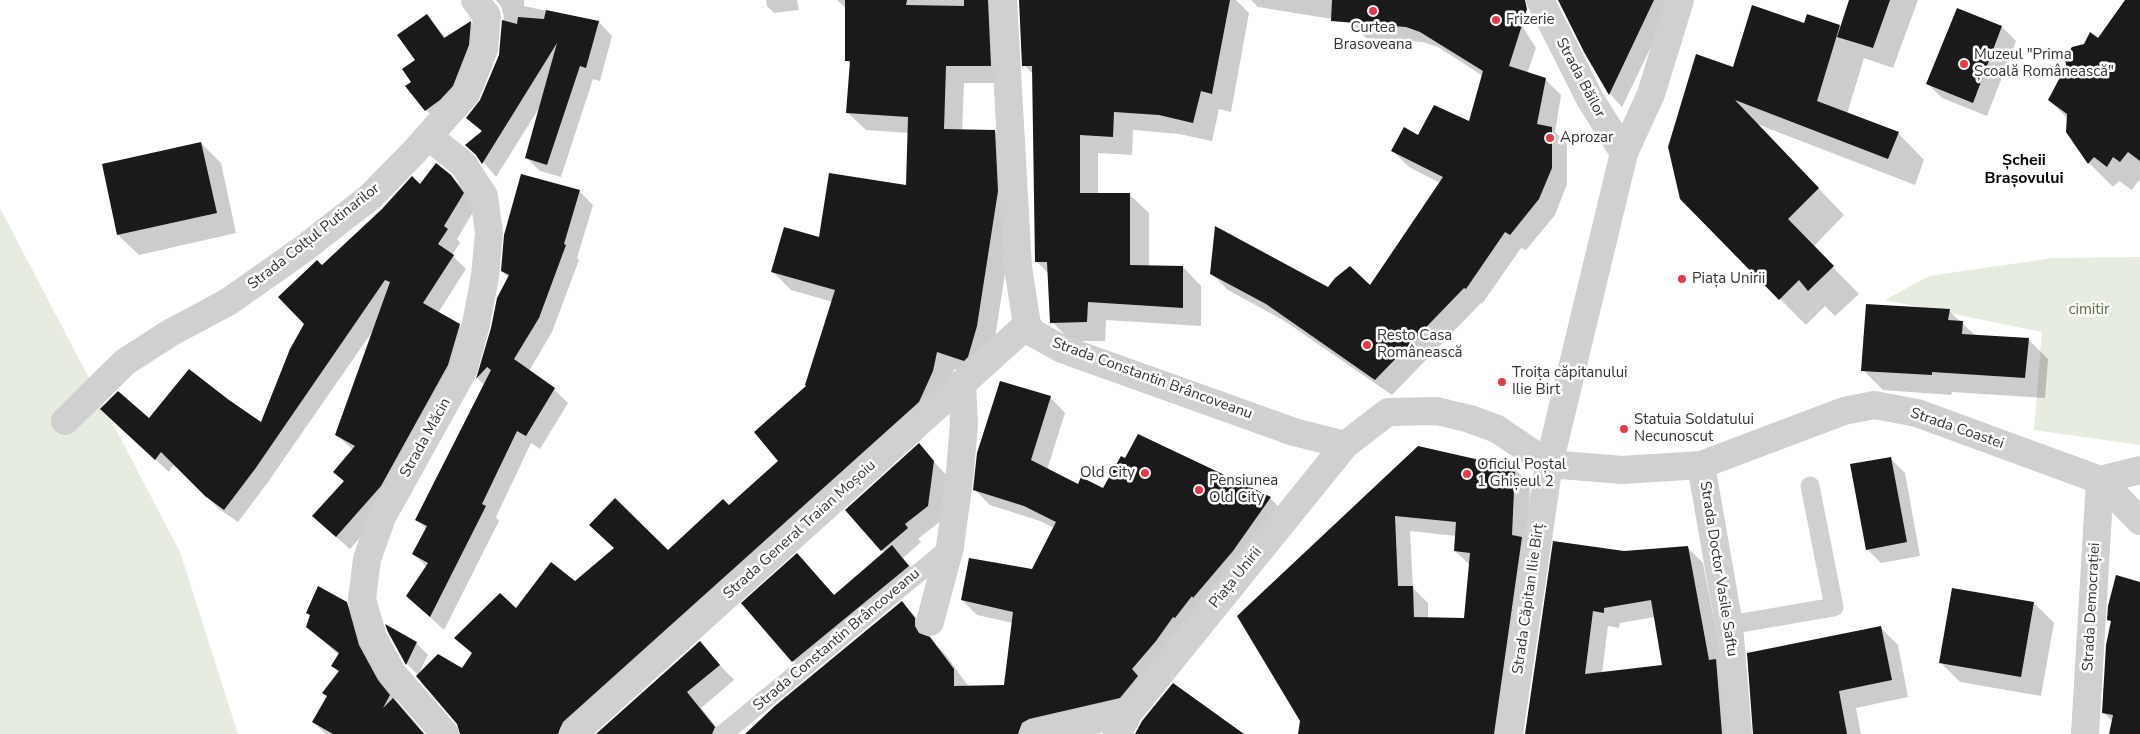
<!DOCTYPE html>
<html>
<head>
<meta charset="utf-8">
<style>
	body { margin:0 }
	canvas { display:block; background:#fff }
</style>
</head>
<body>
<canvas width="2140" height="734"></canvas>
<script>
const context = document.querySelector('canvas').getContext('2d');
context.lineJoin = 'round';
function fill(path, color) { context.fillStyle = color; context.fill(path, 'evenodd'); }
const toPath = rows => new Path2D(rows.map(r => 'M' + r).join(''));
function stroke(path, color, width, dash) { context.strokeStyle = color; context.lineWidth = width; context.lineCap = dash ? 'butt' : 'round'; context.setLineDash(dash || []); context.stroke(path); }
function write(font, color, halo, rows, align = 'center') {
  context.font = font + ' "Nunito Sans",sans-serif'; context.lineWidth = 5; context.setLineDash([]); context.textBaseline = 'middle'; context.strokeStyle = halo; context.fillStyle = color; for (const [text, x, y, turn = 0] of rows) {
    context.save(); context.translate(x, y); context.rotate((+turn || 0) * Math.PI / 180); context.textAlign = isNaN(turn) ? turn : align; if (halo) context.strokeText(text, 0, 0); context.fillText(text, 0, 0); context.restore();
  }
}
fill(toPath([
	[0,208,180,552,238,734,0,734],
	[2140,257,2140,445,2034,430,2042,332,1885,300,1929,276,2053,258]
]), '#e6ecdf');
fill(toPath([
	[496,0,524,0,524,6,599,22,612,36,600,81,593,79,561,177,540,171,527,158,541,105,496,177,480,158,482,132,468,117,481,101,501,51,504,17,501,6],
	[766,0,797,0,799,10,774,13,767,6],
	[837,0,996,0,1008,83,964,83,962,131,994,131,1012,149,1015,210,994,344,982,378,954,369,950,389,571,734,461,734,462,669,473,654,456,638,575,583,667,551,729,507,780,461,808,387,833,302,791,290,773,272,820,238,908,186,909,133,866,130,848,113,851,65,847,61,847,9],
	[1020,0,1236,0,1249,13,1231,112,1219,109,1212,141,1179,134,1133,130,1132,155,1098,153,1098,194,1130,195,1149,213,1149,267,1183,267,1201,286,1201,326,1106,320,1105,341,1071,341,1052,322,1049,274,1037,262,1034,75,1024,65],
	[1251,0,1335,0,1332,19,1258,7],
	[1357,0,1506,0,1536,48,1527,74,1545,79,1561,95,1555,132,1567,144,1567,184,1555,215,1526,250,1521,248,1482,304,1481,303,1392,395,1283,320,1228,290,1211,273,1328,288,1370,287,1440,183,1409,167,1393,151,1419,137,1469,123,1483,76,1438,47,1423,42,1366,38,1350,22],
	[1559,0,1670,0,1666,16,1622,107,1610,94,1585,52],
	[1851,0,1918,0,1893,68,1864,58,1847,114,1898,133,1924,160,1915,185,1757,124,1844,215,1813,247,1859,294,1835,316,1825,306,1806,325,1681,199,1733,68,1805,25,1839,26,1842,28],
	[2127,0,2140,0,2140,182,2138,181,2132,190,2119,181,2113,187,2089,163,2067,132,2068,119,2049,100,2098,40],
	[1958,10,2002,27,2016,41,1987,116,1942,98,1928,84],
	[426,15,446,38,471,22,483,34,438,122,426,110,413,82],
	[201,143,221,163,236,233,139,255,118,235],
	[450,176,464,189,476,207,457,239,460,243,452,255,466,269,438,313,459,325,472,338,394,499,350,549,327,529,345,482,334,472,353,450,337,435,374,329,268,482,238,522,219,509,174,464,169,472,117,424,149,420,228,401,262,423,306,324,323,267,421,186],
	[579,191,593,205,577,258,579,260,552,332,529,371,554,389,568,403,540,449,531,443,496,517,499,521,444,630,407,596,427,567,413,554,426,529,417,520,485,386,478,379,509,278,502,271],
	[1949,311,1976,336,2028,339,2048,359,2045,398,1952,392,1951,395,1883,390,1863,370],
	[1050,397,1065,413,1047,470,1078,486,1104,490,1270,498,1285,513,1153,691,1044,734,745,734,902,603,917,618,930,634,930,639,945,654,969,687,1006,686,1013,623,977,615,962,600,1033,571,1054,528,1040,521,990,505,975,490],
	[919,445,947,476,942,520,918,539,921,542,903,558,922,580,806,675,743,603,797,555,835,596,885,553,882,550],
	[1418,447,1515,469,1530,485,1528,544,1511,734,1300,734],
	[1410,531,1456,536,1455,551,1470,565,1465,619,1428,619,1428,603,1413,588],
	[1890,458,1905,473,1920,556,1881,563,1867,549],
	[1688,548,1703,563,1736,734,1526,734,1624,552],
	[1655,617,1664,666,1602,673,1608,626,1619,628,1620,623],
	[2140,583,2140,731,2117,726,2103,712,2112,622,2109,619],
	[346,603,364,621,377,665,396,700,425,734,326,734,313,722,340,673,332,665,339,655,307,627,311,616,307,613],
	[2034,603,2054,623,2041,696,1960,682,1940,662],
	[1880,627,1898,645,1908,697,1856,708,1861,734,1756,734],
	[389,632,416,643,428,655,418,675,407,664],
	[699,643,734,680,701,708,722,734,598,734]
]), '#0003');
fill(toPath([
	[845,0,907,0,906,5,964,6,964,0,988,0,991,66,946,66,944,129,995,130,998,191,977,326,968,357,964,361,937,352,933,371,919,402,563,722,558,734,460,734,457,724,416,676,438,654,462,668,472,653,454,638,500,593,516,608,551,562,575,581,614,548,589,525,615,498,668,550,723,499,729,505,778,461,754,432,806,386,805,385,835,290,771,272,784,227,819,237,829,173,906,185,908,117,846,113,850,61,845,61],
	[1019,0,1230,0,1212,94,1201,91,1193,123,1159,115,1114,112,1113,137,1080,135,1080,193,1130,193,1130,265,1183,266,1183,308,1088,302,1087,322,1050,323,1047,262,1035,262,1032,66,1022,66],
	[1332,0,1525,0,1527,9,1509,66,1546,78,1537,124,1552,127,1552,168,1539,199,1510,235,1505,232,1466,289,1464,288,1375,380,1266,304,1210,274,1215,226,1328,287,1335,278,1350,266,1370,285,1443,177,1391,151,1404,127,1418,135,1434,105,1469,121,1483,71,1420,32,1406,27,1331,21],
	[1558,0,1654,0,1609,95,1584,52],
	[1849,0,1890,0,1873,48,1837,37],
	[2125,0,2140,0,2140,161,2128,152,2120,162,2113,157,2107,167,2094,157,2088,164,2066,132,2067,114,2048,100,2066,66,2065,56,2072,47,2084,44,2090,32,2098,38],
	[1752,5,1804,23,1807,14,1840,25,1817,101,1899,132,1888,159,1735,100,1819,188,1788,219,1834,266,1808,291,1799,280,1779,300,1680,199,1668,147,1696,54,1733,67],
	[1957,8,2002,26,1973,103,1926,84],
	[546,10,599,21,586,68,580,66,547,165,525,158,557,43,482,164,476,155,465,145,482,131,466,118,480,100,499,55,502,20,517,24,518,17,544,19],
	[427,14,444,38,471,21,469,45,453,86,440,100,425,111,405,86,411,82,402,69,415,60,397,35],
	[201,142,217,213,117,235,102,164],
	[436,163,451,175,464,193,444,226,448,229,438,244,454,255,423,303,460,324,448,365,381,486,336,537,312,516,344,481,333,472,355,446,335,435,390,282,385,280,255,469,224,510,205,496,161,452,155,460,100,409,118,391,149,418,189,369,229,400,261,422,290,349,304,324,278,297,317,260,322,265,382,209,412,176,420,184],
	[521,174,580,190,564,244,566,245,539,318,514,359,555,388,526,436,517,431,482,504,486,506,430,617,406,596,428,563,412,554,427,526,415,520,491,370,487,367,476,379,491,328,497,298,509,275,501,271,504,235],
	[1866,304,1950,309,1948,320,1963,321,1962,334,2029,338,2025,378,1932,372,1932,375,1861,371],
	[1000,381,1051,396,1031,460,1078,484,1081,477,1103,488,1121,456,1125,458,1138,434,1271,497,1233,551,1193,598,1192,596,1175,618,1173,617,1156,641,1132,669,1138,676,1120,698,1029,719,1022,723,1018,734,745,734,776,705,902,601,915,618,915,626,919,633,930,637,954,669,954,686,1004,685,1013,612,961,600,969,558,1032,569,1056,522,1024,506,973,490,977,453],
	[919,443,934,461,928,506,905,524,908,528,881,551,845,510],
	[1418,446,1515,468,1512,535,1522,537,1494,734,1298,734,1300,721,1237,616],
	[1395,516,1456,522,1454,551,1470,553,1464,618,1414,617,1413,586,1398,586],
	[1891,457,1907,542,1866,550,1850,464],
	[1553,541,1624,551,1688,546,1709,660,1716,659,1722,734,1525,734],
	[1651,600,1662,665,1585,674,1593,611,1604,613,1604,608],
	[892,545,909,566,792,662,741,603,797,553,834,595],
	[2116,575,2140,582,2140,734,2109,734,2113,715,2102,713,2106,645,2111,621,2107,620,2108,606],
	[318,586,347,602,359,645,378,680,390,695,383,708,393,698,424,734,333,734,312,722,327,696,322,693,339,671,331,666,339,653,306,627,310,615,306,613],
	[1952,588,2034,602,2021,677,1939,663],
	[385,624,417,642,406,665,388,632],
	[1881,626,1892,680,1839,691,1847,734,1753,734,1747,653],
	[700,641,720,665,687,692,715,727,712,734,596,734],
	[1173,683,1244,734,1135,734,1142,721]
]), '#1a1a1a');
stroke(toPath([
	[1729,625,1834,607,1810,486],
	[723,734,950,547]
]), '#d0d0d0', 19);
stroke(toPath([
	[1540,0,1590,99,1624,153],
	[429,137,463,164,484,196,489,233,485,276,476,324,463,371,382,517,367,559,362,599,373,638,392,673,445,734],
	[65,421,125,362,170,333,228,302,302,250,370,197,414,152,466,94,484,49,487,16,475,0],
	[1701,465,1729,625,1738,734],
	[930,622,950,547,960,471,964,425,962,383],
	[573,734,1027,325],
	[1033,734,1129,712],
	[1117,734,1129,712,1345,445],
	[1509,734,1549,464,1622,470,1701,465,1844,411,1874,405,1917,413,2100,480,2140,521],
	[2085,734,2100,480,2140,470]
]), '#d0d0d0', 28);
stroke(toPath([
	[1003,0,1018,267,1027,325,1033,333,1062,349,1294,432,1345,445,1388,412,1437,411,1470,419,1497,429,1549,464,1624,153,1651,94,1680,0]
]), '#d0d0d0', 28);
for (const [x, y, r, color] of [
	[1373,11,5,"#e63946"],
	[1496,20,5,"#e63946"],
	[1964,64,5,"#e63946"],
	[1550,138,5,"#e63946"],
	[1682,279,5,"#e63946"],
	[1367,345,5,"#e63946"],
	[1502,382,5,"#e63946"],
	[1624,429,5,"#e63946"],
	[1145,473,5,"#e63946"],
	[1467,474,5,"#e63946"],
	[1199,490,5,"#e63946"]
]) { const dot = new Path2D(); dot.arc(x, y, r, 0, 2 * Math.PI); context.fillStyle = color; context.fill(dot); stroke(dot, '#fff', 2); }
write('15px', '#333', '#fff', [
	["Frizerie",1506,20],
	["Curtea",1373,28,"center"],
	["Brasoveana",1373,45,"center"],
	["Muzeul \"Prima",1974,55],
	["Școală Românească\"",1974,72],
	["Aprozar",1560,138],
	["Piața Unirii",1692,279],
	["Resto Casa",1377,336],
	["Românească",1377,353],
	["Troița căpitanului",1512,373],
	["Ilie Birt",1512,390],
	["Statuia Soldatului",1634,420],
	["Necunoscut",1634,437],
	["Oficiul Poștal",1477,465],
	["1 Ghișeul 2",1477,482],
	["Old City",1135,473,"right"],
	["Pensiunea",1209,481],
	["Old City",1209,498]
], 'left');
write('15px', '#333', '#fff', [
	["Strada Băilor",1580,78,62],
	["Strada Colțul Putinarilor",314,237,-38],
	["Strada Constantin Brâncoveanu",1152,379,20],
	["Strada Coastei",1957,429,19],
	["Strada Măcin",426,438,-61],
	["Strada General Traian Moșoiu",800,530,-42],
	["Strada Doctor Vasile Saftu",1718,569,81],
	["Piața Unirii",1236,578,-51],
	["Strada Căpitan Ilie Birț",1529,599,-82],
	["Strada Democrației",2092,607,-87],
	["Strada Constantin Brâncoveanu",837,640,-40]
]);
write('15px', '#56703f', '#fff', [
	["cimitir",2089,310]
]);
write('bold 16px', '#000', '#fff', [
	["Șcheii",2024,161],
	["Brașovului",2024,179]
]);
</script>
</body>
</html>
